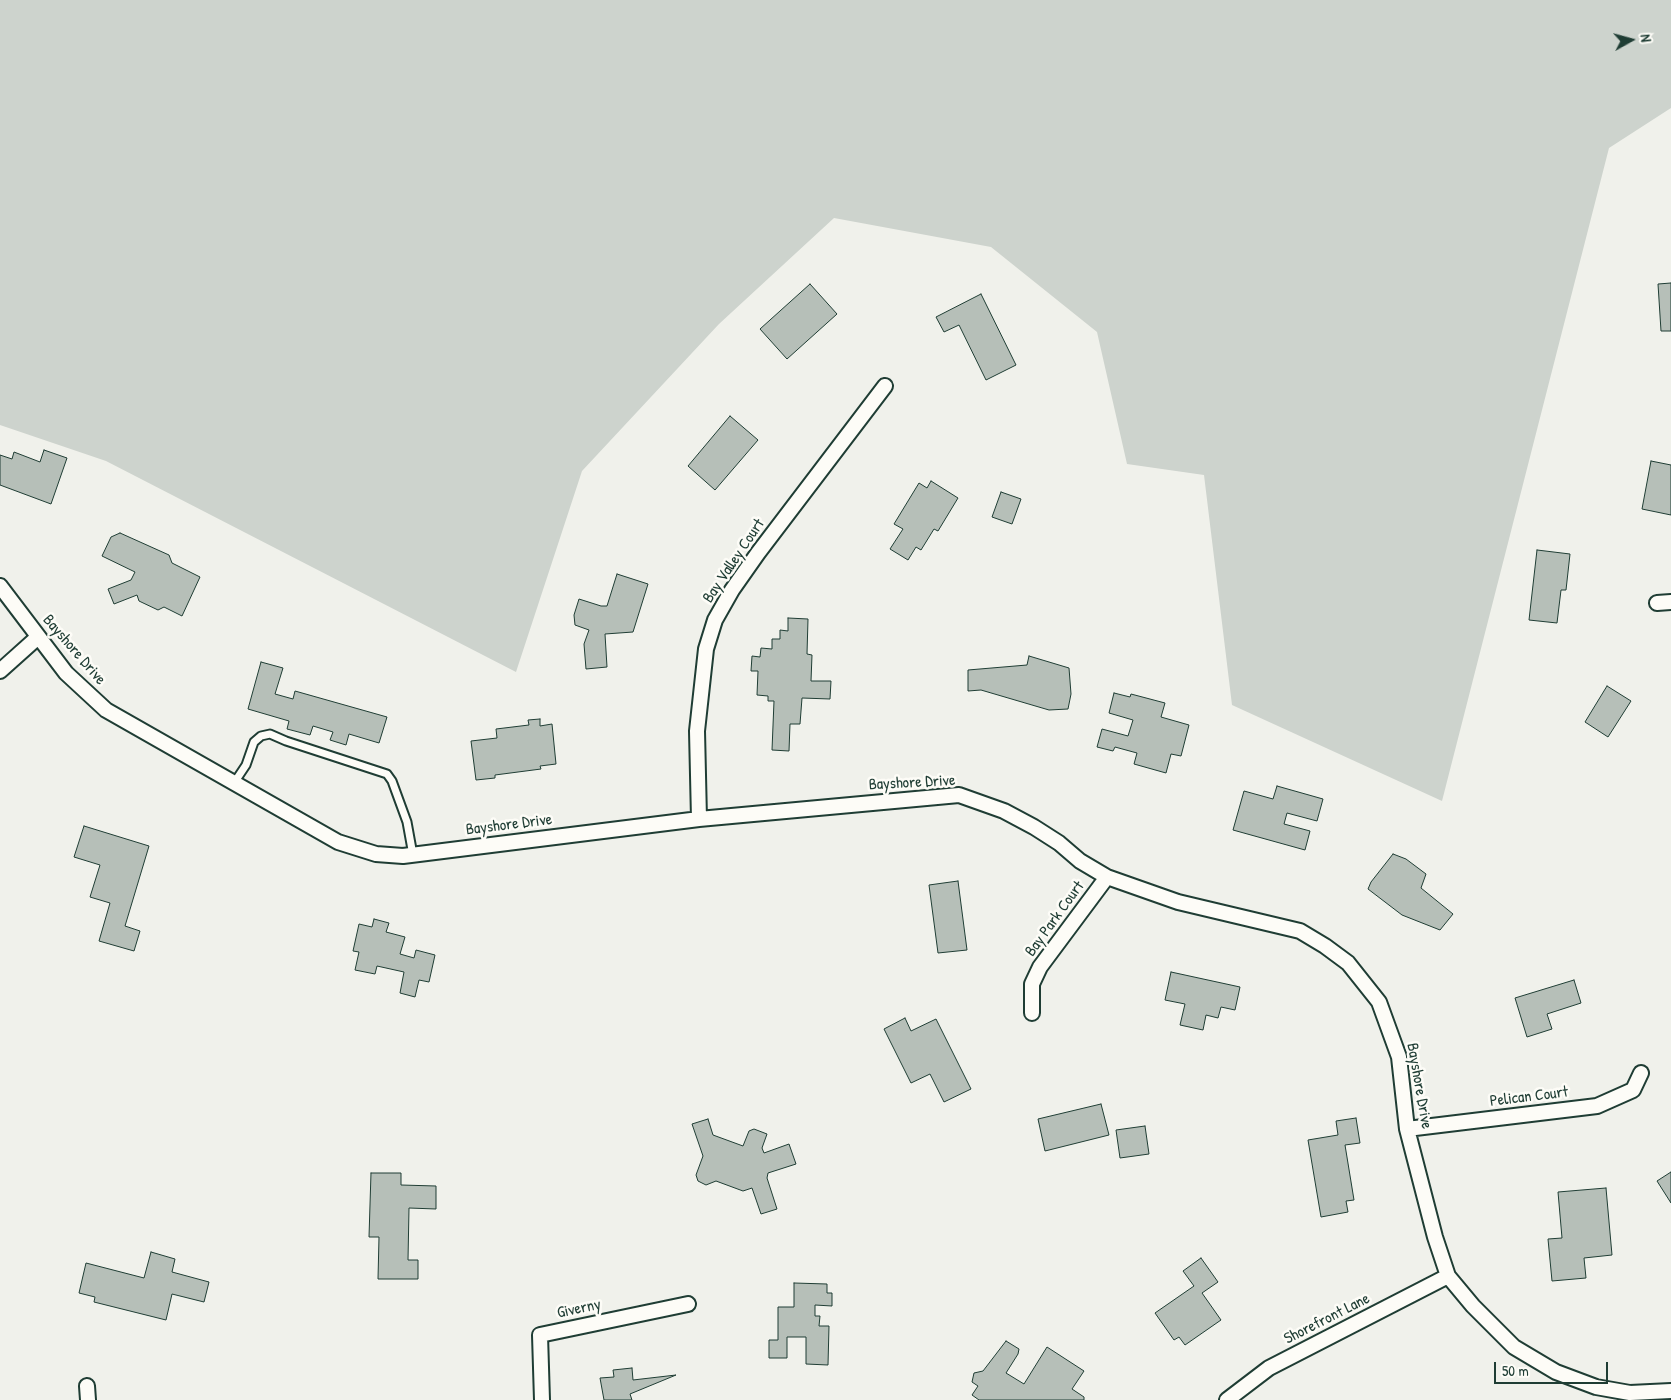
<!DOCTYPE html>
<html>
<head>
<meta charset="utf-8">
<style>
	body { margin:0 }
	#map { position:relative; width:1671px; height:1400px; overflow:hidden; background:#f0f1eb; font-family:"Patrick Hand",sans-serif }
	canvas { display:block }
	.north { position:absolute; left:1606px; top:15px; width:50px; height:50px; -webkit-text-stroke:4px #fdfcf7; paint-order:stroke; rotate:83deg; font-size:14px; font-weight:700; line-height:20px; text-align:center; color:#1f3d34 }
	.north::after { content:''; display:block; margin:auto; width:18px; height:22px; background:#1f3d34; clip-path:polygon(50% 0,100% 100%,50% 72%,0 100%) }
	.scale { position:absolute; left:1494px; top:1362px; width:114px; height:22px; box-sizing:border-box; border:2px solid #1f3d34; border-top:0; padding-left:6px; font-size:15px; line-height:18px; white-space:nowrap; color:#1f3d34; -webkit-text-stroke:4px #fdfcf7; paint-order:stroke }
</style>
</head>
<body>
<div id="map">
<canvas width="1671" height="1400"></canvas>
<div class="north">N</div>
<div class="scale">50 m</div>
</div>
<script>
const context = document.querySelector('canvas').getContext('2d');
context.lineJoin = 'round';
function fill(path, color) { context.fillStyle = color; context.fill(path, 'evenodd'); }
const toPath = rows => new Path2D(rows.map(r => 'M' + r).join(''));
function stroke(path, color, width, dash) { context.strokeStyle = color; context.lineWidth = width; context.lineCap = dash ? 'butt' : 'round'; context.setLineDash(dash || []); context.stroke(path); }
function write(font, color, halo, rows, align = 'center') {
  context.font = font + ' "Patrick Hand",sans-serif'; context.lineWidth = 5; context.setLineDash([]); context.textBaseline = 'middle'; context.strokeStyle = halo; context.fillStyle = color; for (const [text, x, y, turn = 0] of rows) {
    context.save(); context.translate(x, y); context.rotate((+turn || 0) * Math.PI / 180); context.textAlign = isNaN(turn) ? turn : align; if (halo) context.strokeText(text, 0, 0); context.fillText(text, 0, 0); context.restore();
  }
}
fill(toPath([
	[0,0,1671,0,1671,108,1609,148,1442,801,1232,705,1204,475,1127,464,1097,332,991,247,834,218,719,324,582,471,516,672,106,461,0,425]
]), '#cdd3cd');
const building = toPath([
	[1671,283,1671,331,1661,331,1658,284,1671,283],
	[810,284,837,314,787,359,760,329,810,284],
	[981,294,1016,365,986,380,959,325,944,332,936,317,981,294],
	[730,416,758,440,715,490,688,466,730,416],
	[44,450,67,458,51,504,0,485,0,455,12,459,14,452,40,462,44,450],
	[1651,461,1671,465,1671,515,1642,509,1651,461],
	[931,481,958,498,938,531,934,529,921,550,916,547,908,560,890,549,903,529,894,524,919,483,927,488,931,481],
	[1001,492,1021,499,1012,524,992,517,1001,492],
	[120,533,169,555,172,563,200,577,182,616,164,607,158,610,139,601,137,595,114,604,108,589,131,580,135,572,102,556,111,537,120,533],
	[1537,550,1570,554,1566,590,1561,590,1557,623,1529,620,1537,550],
	[617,574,648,584,633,632,605,634,607,667,586,669,584,644,589,630,575,625,574,615,579,599,601,606,607,606,617,574],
	[788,618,808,619,807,654,812,655,811,681,831,681,830,699,802,698,800,724,790,724,789,751,772,750,774,701,768,701,768,696,757,695,758,671,751,671,752,656,760,657,761,648,772,649,772,639,780,639,780,630,788,631,788,618],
	[1029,656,1069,668,1071,694,1068,709,1049,710,981,690,968,691,968,670,1027,665,1029,656],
	[261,662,283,668,275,694,293,699,295,691,387,717,379,743,349,734,346,745,330,740,333,732,313,726,310,735,287,729,289,721,248,709,261,662],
	[1607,686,1631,701,1608,737,1585,722,1607,686],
	[1114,693,1130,697,1131,694,1165,703,1161,717,1189,725,1181,756,1171,754,1166,773,1134,764,1137,753,1115,747,1113,751,1097,747,1102,729,1128,736,1133,720,1109,713,1114,693],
	[540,719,540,726,552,724,556,764,540,766,541,769,495,775,495,778,476,780,471,741,497,738,496,729,529,725,528,720,540,719],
	[1277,786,1323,799,1317,821,1287,813,1284,824,1310,831,1305,850,1233,830,1244,791,1273,799,1277,786],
	[84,826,149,846,125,926,140,931,134,951,99,941,110,903,90,897,100,865,74,857,84,826],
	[1393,854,1406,859,1426,874,1421,888,1453,914,1440,930,1402,915,1368,889,1371,882,1393,854],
	[958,881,967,950,938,953,929,885,958,881],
	[374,919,389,923,386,932,405,937,400,954,414,958,416,950,435,955,429,982,419,980,415,997,400,993,404,972,377,966,375,974,355,970,359,952,353,951,359,924,372,927,374,919],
	[1171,972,1240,987,1235,1010,1221,1007,1218,1018,1206,1015,1203,1030,1180,1025,1185,1004,1165,1000,1171,972],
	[1574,980,1581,1003,1547,1014,1552,1029,1527,1037,1515,998,1574,980],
	[905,1018,911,1031,936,1019,971,1089,944,1102,930,1074,911,1083,884,1029,905,1018],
	[1101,1104,1109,1135,1045,1151,1038,1119,1101,1104],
	[1356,1118,1360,1143,1345,1145,1354,1200,1346,1201,1348,1212,1321,1217,1308,1140,1338,1135,1336,1121,1356,1118],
	[708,1119,713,1135,743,1146,749,1131,754,1129,767,1134,762,1148,764,1153,789,1144,796,1164,768,1173,767,1178,777,1209,761,1214,752,1188,743,1191,716,1181,706,1185,698,1181,696,1175,703,1156,692,1124,708,1119],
	[1145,1126,1149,1154,1120,1158,1116,1130,1145,1126],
	[1671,1172,1671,1203,1657,1181,1671,1172],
	[371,1173,401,1173,401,1185,436,1186,436,1209,409,1208,408,1260,418,1260,418,1279,378,1279,379,1237,369,1237,371,1173],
	[1606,1188,1612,1255,1584,1258,1586,1278,1552,1281,1548,1239,1562,1238,1558,1192,1606,1188],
	[151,1252,175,1259,172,1272,209,1282,204,1302,172,1294,166,1320,94,1302,95,1297,79,1293,86,1263,144,1278,151,1252],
	[1201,1258,1218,1282,1202,1293,1221,1320,1185,1345,1179,1337,1174,1340,1155,1313,1194,1286,1183,1271,1201,1258],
	[794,1283,827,1284,827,1293,832,1293,832,1306,815,1305,815,1316,820,1316,819,1326,829,1326,828,1365,806,1364,806,1337,787,1337,787,1358,769,1358,769,1340,778,1340,778,1307,794,1307,794,1283],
	[1006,1341,1019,1349,1018,1354,1006,1373,1024,1384,1047,1347,1084,1371,1072,1389,1084,1397,1084,1400,979,1400,972,1395,978,1386,972,1382,974,1373,983,1371,1006,1341],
	[632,1368,633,1380,676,1375,630,1394,632,1400,604,1400,600,1378,614,1377,613,1370,632,1368]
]);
fill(building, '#b6bfb8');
stroke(building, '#1f3d34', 1);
const lane = toPath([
	[234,783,246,765,254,742,261,736,270,734,286,741,387,774,392,781,407,822,413,855]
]);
const street = toPath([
	[0,586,66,673,106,710,338,842,376,854,403,856,699,819,959,795,1004,811,1034,827,1059,843,1080,861,1107,877,1178,902,1300,931,1325,946,1348,963,1379,1002,1399,1057,1407,1129,1435,1237,1448,1276,1473,1306,1514,1347,1556,1372,1596,1387,1630,1393,1671,1391],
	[1657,603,1671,602],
	[0,671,38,637],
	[699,819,697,731,706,649,715,620,732,590,758,553,885,386],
	[1032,1013,1032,984,1040,967,1107,877],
	[1407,1129,1597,1106,1633,1090,1641,1073],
	[87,1386,88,1400],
	[542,1400,540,1335,688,1304],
	[1227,1400,1269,1368,1448,1276]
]);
stroke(lane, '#1f3d34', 11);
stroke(street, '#1f3d34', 18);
stroke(lane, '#fdfcf7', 7);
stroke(street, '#fdfcf7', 14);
write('16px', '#1f3d34', '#fdfcf7', [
	["Bay Valley Court",734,561,-56],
	["Bayshore Drive",74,650,49],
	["Bayshore Drive",912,783,-3],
	["Bayshore Drive",509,825,-7],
	["Bay Park Court",1055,919,-54],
	["Bayshore Drive",1419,1086,80],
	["Pelican Court",1529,1097,-7],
	["Giverny",579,1309,-12],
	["Shorefront Lane",1327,1319,-27]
]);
</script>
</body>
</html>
